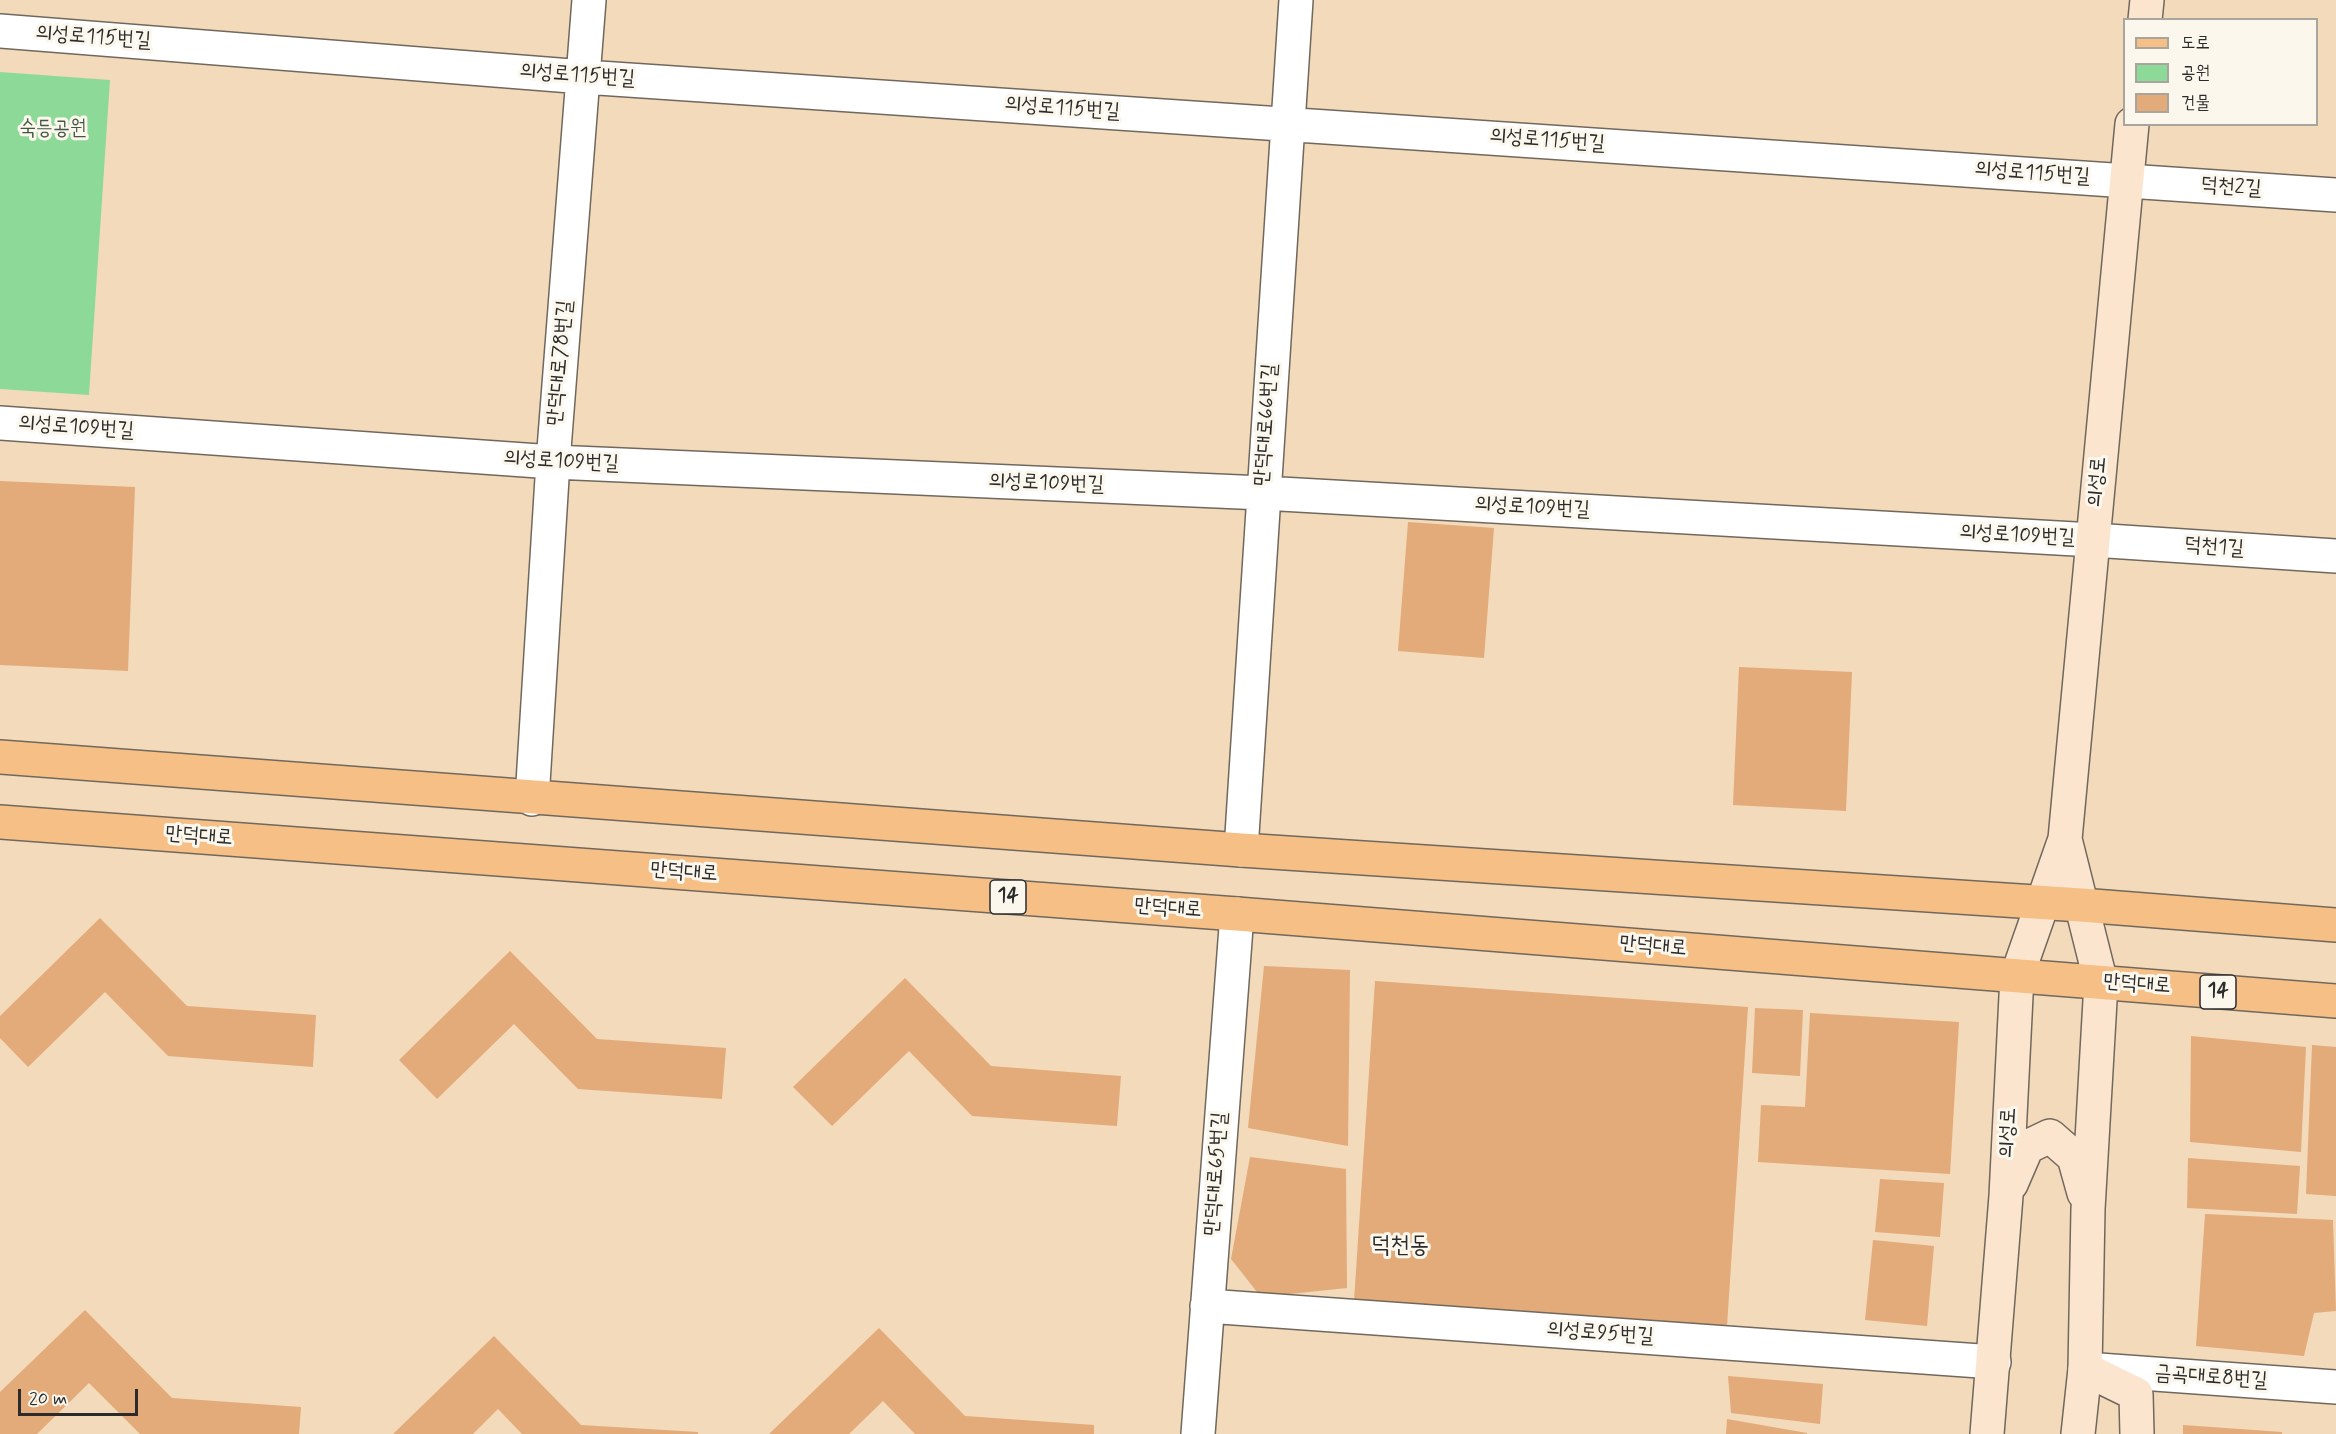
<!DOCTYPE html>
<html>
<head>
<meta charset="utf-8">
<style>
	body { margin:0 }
	#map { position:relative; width:2336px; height:1434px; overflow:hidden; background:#f2dabb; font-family:Mynerve,"Poor Story",sans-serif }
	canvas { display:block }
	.legend { position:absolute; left:2123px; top:18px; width:195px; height:108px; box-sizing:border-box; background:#fbf7ec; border:2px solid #a8a59f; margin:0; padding:8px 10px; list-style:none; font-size:18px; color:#2b2b2b }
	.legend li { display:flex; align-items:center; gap:12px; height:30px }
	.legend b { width:30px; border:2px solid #a8a59f }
	.scale { position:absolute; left:18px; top:1389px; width:120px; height:27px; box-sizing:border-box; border:3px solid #2b2b2b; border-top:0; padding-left:8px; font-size:18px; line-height:21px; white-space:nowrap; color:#2b2b2b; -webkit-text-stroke:4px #fbf7ec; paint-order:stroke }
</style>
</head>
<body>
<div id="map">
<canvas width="2336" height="1434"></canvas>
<ul class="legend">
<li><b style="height:8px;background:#f5bf86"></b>도로</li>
<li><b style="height:16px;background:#8dda98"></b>공원</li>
<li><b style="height:16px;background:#e3aa7a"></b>건물</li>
</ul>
<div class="scale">20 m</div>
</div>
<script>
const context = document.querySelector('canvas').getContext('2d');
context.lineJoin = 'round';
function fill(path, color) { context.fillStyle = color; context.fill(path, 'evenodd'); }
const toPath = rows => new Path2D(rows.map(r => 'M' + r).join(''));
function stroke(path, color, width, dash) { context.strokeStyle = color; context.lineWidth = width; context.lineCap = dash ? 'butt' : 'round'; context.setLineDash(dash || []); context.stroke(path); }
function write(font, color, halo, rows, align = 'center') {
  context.font = font + ' Mynerve,"Poor Story",sans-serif'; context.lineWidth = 6; context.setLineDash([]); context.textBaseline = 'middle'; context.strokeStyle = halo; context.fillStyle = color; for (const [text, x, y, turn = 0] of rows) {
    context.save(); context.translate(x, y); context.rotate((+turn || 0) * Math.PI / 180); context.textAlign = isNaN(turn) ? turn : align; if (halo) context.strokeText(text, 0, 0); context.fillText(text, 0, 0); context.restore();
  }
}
fill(toPath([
	[0,72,110,80,89,395,0,389]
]), '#8dda98');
fill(toPath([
	[0,481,135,487,128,671,0,665],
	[1408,522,1494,528,1484,658,1398,651],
	[1739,667,1852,672,1846,811,1733,805],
	[100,918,187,1006,316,1015,313,1067,168,1056,105,992,28,1067,0,1038,0,1016],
	[510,951,597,1039,726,1048,722,1099,578,1089,514,1024,437,1099,399,1060],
	[1264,966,1350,970,1348,1146,1248,1128],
	[905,978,991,1066,1121,1076,1117,1126,972,1116,909,1051,832,1126,793,1087],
	[1375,981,1748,1007,1727,1326,1354,1301],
	[1755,1008,1803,1010,1800,1076,1752,1073],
	[1810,1013,1959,1022,1950,1174,1758,1162,1761,1105,1805,1107],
	[2191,1036,2306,1047,2301,1152,2190,1142],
	[2312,1045,2336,1047,2336,1196,2306,1194],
	[1250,1157,1346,1169,1347,1288,1261,1297,1231,1259],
	[2188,1158,2300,1166,2297,1214,2187,1208],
	[1880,1179,1944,1183,1940,1237,1875,1232],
	[2205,1214,2333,1220,2336,1311,2314,1313,2304,1356,2196,1346],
	[1873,1240,1934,1246,1927,1326,1865,1320],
	[85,1310,172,1398,301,1407,299,1434,140,1434,89,1383,37,1434,0,1434,0,1392],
	[879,1328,965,1416,1094,1425,1094,1434,915,1434,883,1401,849,1434,769,1434],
	[494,1336,581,1425,698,1432,698,1434,522,1434,498,1409,473,1434,393,1434],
	[1728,1376,1823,1384,1820,1424,1731,1413],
	[1727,1419,1807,1433,1807,1434,1726,1434],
	[2183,1425,2282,1432,2282,1434,2183,1434]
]), '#e3aa7a');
const minor = toPath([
	[0,31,584,77,2336,195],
	[0,423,553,462,1263,493,2093,540,2336,556],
	[532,799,553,462,589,0],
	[1241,850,1296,0],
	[1207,1306,1994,1362],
	[2085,1369,2336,1387],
	[1198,1434,1237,914]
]);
const secondary = toPath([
	[2145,20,2147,0],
	[2065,839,2101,983,2088,1209,2085,1369,2078,1434],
	[2011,1184,2027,1147,2050,1136,2074,1157,2084,1193],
	[2085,1369,2136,1394,2137,1434],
	[1987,1434,2006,1196,2017,976,2065,839,2132,124]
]);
const primary = toPath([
	[0,757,1241,850,2081,905,2336,925],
	[0,822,1237,914,2336,1001]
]);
stroke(minor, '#71685d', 36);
stroke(secondary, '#71685d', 36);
stroke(primary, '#71685d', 36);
stroke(minor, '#fff', 33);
stroke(secondary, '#fbe5cf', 33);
stroke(primary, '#f5bf86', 33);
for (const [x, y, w] of [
	[1008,897,36],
	[2218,992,36]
]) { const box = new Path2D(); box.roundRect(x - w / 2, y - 17, w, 34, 4.5); context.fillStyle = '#fbf7ec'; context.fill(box); stroke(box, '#2b2b2b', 1.5); }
write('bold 20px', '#2b2b2b', null, [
	["14",1008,897],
	["14",2218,992]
]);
write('21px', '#2b2b2b', '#fbf7ec', [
	["의성로115번길",93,38,4],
	["의성로115번길",577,76,4],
	["의성로115번길",1062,109,4],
	["의성로115번길",1547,141,4],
	["의성로115번길",2032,174,4],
	["덕천2길",2231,188,4],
	["만덕대로78번길",561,363,-85],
	["만덕대로66번길",1267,425,-86],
	["의성로109번길",76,428,4],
	["의성로109번길",561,462,3],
	["의성로",2098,482,-85],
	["의성로109번길",1046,484,2],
	["의성로109번길",1532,508,3],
	["의성로109번길",2017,536,3],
	["덕천1길",2214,548,4],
	["만덕대로",199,837,4],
	["만덕대로",684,873,4],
	["만덕대로",1168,909,4],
	["만덕대로",1653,947,5],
	["만덕대로",2137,985,4],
	["의성로",2009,1133,-87],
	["만덕대로65번길",1217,1174,-86],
	["의성로95번길",1600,1334,4],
	["금곡대로8번길",2211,1378,4]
]);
write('21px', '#445746', '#fbf7ec', [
	["숙등공원",53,130]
]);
write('24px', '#2b2b2b', '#fbf7ec', [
	["덕천동",1400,1247]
]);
</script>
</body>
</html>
